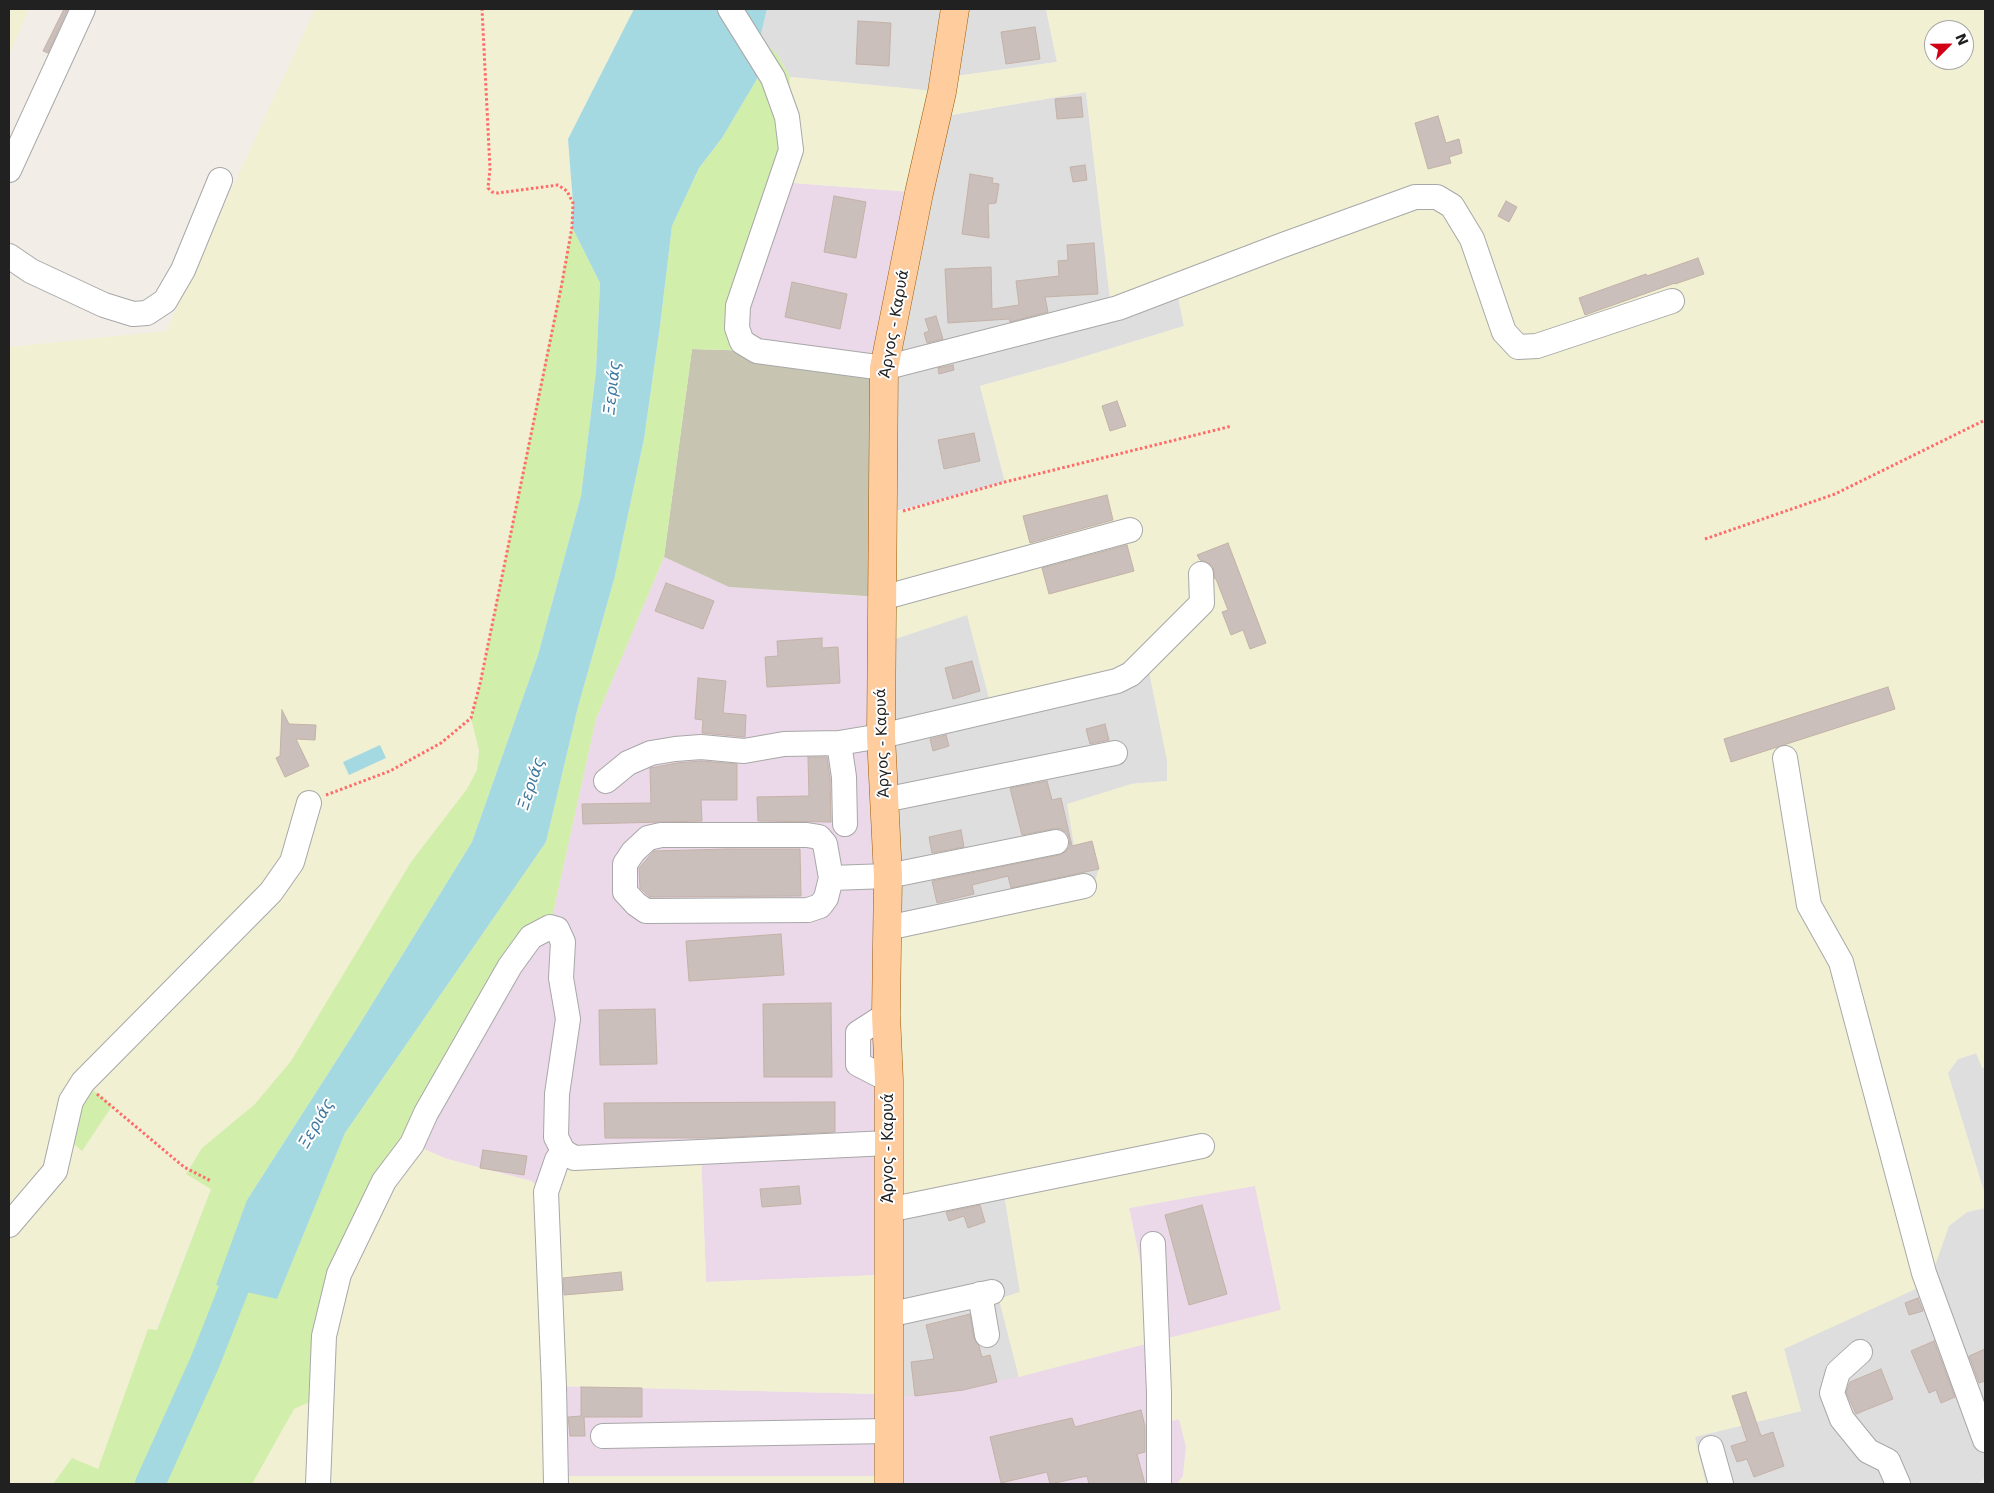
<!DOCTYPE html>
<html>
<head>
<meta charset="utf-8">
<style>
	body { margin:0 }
	#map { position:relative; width:1994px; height:1493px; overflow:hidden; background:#f2ede7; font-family:"DejaVu Sans",sans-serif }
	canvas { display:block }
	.frame { position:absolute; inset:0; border:10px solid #212121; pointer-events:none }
	.north { position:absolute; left:1924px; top:20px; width:50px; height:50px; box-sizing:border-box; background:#fff; border:1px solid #a6a6a6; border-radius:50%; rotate:67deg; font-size:14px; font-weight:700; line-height:20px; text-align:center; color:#212121 }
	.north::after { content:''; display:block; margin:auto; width:18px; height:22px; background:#d10014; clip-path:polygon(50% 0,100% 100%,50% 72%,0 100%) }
</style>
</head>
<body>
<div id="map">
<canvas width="1994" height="1493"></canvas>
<div class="frame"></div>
<div class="north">N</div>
</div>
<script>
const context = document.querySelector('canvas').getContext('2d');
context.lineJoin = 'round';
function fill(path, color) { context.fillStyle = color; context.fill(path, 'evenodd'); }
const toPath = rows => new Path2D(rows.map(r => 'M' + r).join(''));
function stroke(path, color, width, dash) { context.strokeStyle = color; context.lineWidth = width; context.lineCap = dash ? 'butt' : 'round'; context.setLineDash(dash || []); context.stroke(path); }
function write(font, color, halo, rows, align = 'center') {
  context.font = font + ' "DejaVu Sans",sans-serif'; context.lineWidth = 4; context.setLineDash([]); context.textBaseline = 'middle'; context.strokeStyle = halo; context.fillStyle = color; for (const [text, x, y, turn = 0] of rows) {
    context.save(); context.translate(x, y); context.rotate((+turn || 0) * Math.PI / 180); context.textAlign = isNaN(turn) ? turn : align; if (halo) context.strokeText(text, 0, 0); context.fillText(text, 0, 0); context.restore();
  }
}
fill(toPath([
	[767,9,1046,9,1057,62,949,77,940,117,1086,92,1110,299,1177,291,1184,326,1067,362,980,386,1005,482,876,516,934,91,790,77,777,54,760,38],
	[967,615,1149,671,1167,760,1167,781,1131,784,1074,845,1092,841,1099,869,1092,891,891,935,886,642],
	[1977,1053,1982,1067,1985,1067,1985,1195,1947,1073,1958,1059],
	[1003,1187,1020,1292,999,1299,1019,1377,950,1392,915,1396,894,1396,894,1209],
	[1985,1208,1985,1478,1978,1484,1706,1484,1694,1437,1801,1411,1784,1349,1967,1212]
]), '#dfdede');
fill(toPath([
	[780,182,912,192,877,368,757,351,738,306],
	[664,557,729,587,887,598,881,1275,706,1282,701,1152,546,1192,531,1181,447,1159,412,1144,426,1113,550,927,596,719],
	[1255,1185,1281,1310,1157,1341,1166,1423,1179,1418,1186,1447,1183,1476,1177,1484,894,1484,894,1396,915,1396,968,1389,1157,1341,1129,1208],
	[554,1386,880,1394,883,1476,556,1476]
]), '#ebd8e9');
fill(toPath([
	[692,349,757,351,877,368,879,597,729,587,664,557]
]), '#c7c5b2');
fill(toPath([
	[9,9,29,9,9,56],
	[315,9,634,9,568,139,573,203,572,227,480,684,471,718,479,750,477,770,467,789,411,862,291,1061,255,1104,202,1148,186,1173,211,1188,156,1330,148,1329,98,1469,72,1458,53,1484,9,1484,9,347,166,331],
	[1046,9,1985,9,1985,1067,1982,1068,1976,1053,1958,1059,1948,1073,1985,1195,1985,1208,1967,1212,1949,1226,1929,1283,1784,1349,1801,1411,1695,1437,1706,1484,1177,1484,1183,1476,1186,1447,1179,1419,1166,1423,1157,1341,1019,1377,999,1299,1020,1292,1003,1187,894,1209,891,935,1092,891,1099,869,1092,841,1074,845,1067,804,1131,784,1167,781,1167,760,1149,671,992,710,967,615,886,642,886,515,1005,482,980,386,1067,362,1184,326,1177,291,1110,299,1086,92,940,117,949,77,1057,62],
	[1934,30,1964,30,1964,60,1934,60],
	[1255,1186,1281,1310,1157,1341,1129,1208],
	[790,77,934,91,912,192,780,182],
	[412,1144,447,1159,531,1181,545,1192,557,1160,701,1152,706,1282,881,1275,880,1394,554,1386,557,1476,883,1476,883,1484,252,1484,294,1409,321,1397,327,1318]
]), '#f1f0d2');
fill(toPath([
	[760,38,777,54,790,77,787,117,791,150,738,306,757,351,692,349,664,557,596,719,550,927,531,937,339,1274,321,1397,294,1409,252,1484,53,1484,72,1458,98,1469,148,1329,157,1330,211,1189,186,1174,202,1148,255,1104,291,1061,411,862,467,789,477,770,479,750,471,718,480,684,572,227,600,283,596,371,581,496,538,655,472,842,356,1030,247,1200,277,1298,345,1133,546,842,578,707,615,576,644,439,660,326,672,226,699,168,722,138,757,79],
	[83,1082,112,1106,82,1151,64,1135]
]), '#d2eeab');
fill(toPath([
	[634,9,767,9,760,38,757,79,722,138,699,168,672,226,660,326,644,439,615,576,578,707,546,842,345,1133,277,1299,216,1285,247,1200,356,1030,472,842,538,655,581,496,596,371,600,283,572,227,573,203,568,139],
	[380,745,386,758,349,775,343,762]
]), '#a5d9e1');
stroke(toPath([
	[150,1484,205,1362,249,1250]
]), '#a5d9e1', 30);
const building = toPath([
	[64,9,68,9,48,53,43,51,64,9],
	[858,21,891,23,889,66,856,64,858,21],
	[1035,27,1040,59,1006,64,1001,32,1035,27],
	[1081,97,1083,117,1057,119,1055,99,1081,97],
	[1438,116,1446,143,1459,139,1462,153,1449,157,1451,163,1428,169,1415,123,1438,116],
	[1085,165,1087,180,1073,182,1070,167,1085,165],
	[970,174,993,178,992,183,999,184,996,203,988,204,989,238,962,234,970,174],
	[834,196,866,202,856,258,824,252,834,196],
	[1506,201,1517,207,1509,222,1498,216,1506,201],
	[1094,243,1098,294,1045,297,1048,312,1010,322,1009,319,948,323,945,269,991,267,992,309,1019,305,1016,281,1059,276,1058,261,1068,260,1067,245,1094,243],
	[1698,258,1704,274,1675,284,1675,283,1585,315,1579,298,1646,274,1647,276,1698,258],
	[792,282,847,294,840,329,785,317,792,282],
	[936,316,943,339,927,343,924,333,929,331,925,319,936,316],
	[953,365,954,370,939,374,938,368,953,365],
	[1117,401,1126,426,1110,431,1102,406,1117,401],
	[974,433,980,461,944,469,938,440,974,433],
	[1107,495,1113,520,1030,543,1023,516,1107,495],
	[1228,543,1266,643,1250,649,1243,630,1231,635,1222,612,1228,610,1216,579,1215,579,1213,567,1207,562,1200,560,1197,555,1228,543],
	[1127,545,1134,571,1049,594,1042,568,1127,545],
	[666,583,714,601,703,629,655,611,666,583],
	[822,638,822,648,838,647,840,683,767,687,765,657,778,656,777,641,822,638],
	[972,661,980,691,953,699,945,668,972,661],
	[698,678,726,681,723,713,746,715,745,737,702,733,703,720,695,719,698,678],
	[1888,687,1895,709,1731,762,1724,739,1888,687],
	[282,710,289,724,316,725,315,740,296,739,309,766,285,777,276,758,280,756,282,710],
	[1105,724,1109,740,1090,744,1086,729,1105,724],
	[946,735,949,746,933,751,930,739,946,735],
	[808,757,827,757,830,778,831,822,758,821,757,797,809,796,808,757],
	[701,761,737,764,737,800,701,800,702,821,583,824,582,804,651,803,650,768,677,763,701,761],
	[1047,781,1052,800,1061,798,1072,846,1092,841,1099,869,1011,888,1008,876,972,885,974,894,937,903,932,881,1059,855,1065,852,1069,847,1070,840,1067,833,1061,829,1053,829,1022,835,1010,788,1047,781],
	[961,830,964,847,932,853,929,837,961,830],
	[728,849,800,849,801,896,650,897,640,888,639,868,654,851,728,849],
	[781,934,784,975,689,981,686,941,781,934],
	[831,1003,832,1077,764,1077,763,1004,831,1003],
	[655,1009,657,1064,600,1065,599,1010,655,1009],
	[835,1102,835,1132,713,1138,605,1138,604,1103,835,1102],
	[483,1150,527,1156,524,1175,480,1168,483,1150],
	[799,1186,801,1204,762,1207,760,1189,799,1186],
	[980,1205,985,1222,968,1228,964,1216,949,1221,946,1212,980,1205],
	[1202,1205,1227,1294,1189,1305,1165,1215,1202,1205],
	[621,1272,623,1290,564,1295,563,1278,621,1272],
	[1918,1298,1923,1311,1909,1315,1905,1303,1918,1298],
	[970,1314,974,1338,979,1346,982,1357,990,1355,997,1382,963,1390,915,1396,911,1362,934,1359,926,1325,970,1314],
	[1934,1341,1955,1397,1941,1403,1936,1390,1929,1393,1911,1351,1934,1341],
	[1985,1349,1985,1381,1979,1383,1969,1356,1985,1349],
	[1881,1369,1893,1399,1856,1414,1846,1392,1850,1382,1881,1369],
	[581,1387,642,1388,642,1417,584,1417,585,1436,570,1436,568,1417,581,1416,581,1387],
	[1746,1392,1761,1436,1773,1432,1784,1466,1754,1477,1747,1459,1737,1462,1731,1446,1747,1441,1732,1396,1746,1392],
	[1141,1410,1145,1426,1145,1452,1137,1454,1145,1484,1089,1484,1087,1476,1050,1484,1047,1472,1001,1483,990,1437,1072,1418,1075,1427,1141,1410]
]);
fill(building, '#cabfba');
stroke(building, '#c4b2a8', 1);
const minor = toPath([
	[730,9,773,78,787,117,791,150,738,306,737,328,742,342,757,351,884,368,1118,308,1283,245,1415,197,1437,197,1452,206,1472,239,1504,332,1518,347,1537,346,1672,301],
	[9,170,83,9],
	[9,256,31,271,104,305,133,314,147,313,165,301,183,270,220,180],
	[882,598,1130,530],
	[839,743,844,777,845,824],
	[1785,758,1809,905,1841,962,1924,1273,1985,1440],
	[606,781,628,763,651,753,675,749,701,747,744,751,784,744,839,743,881,736,1117,681,1131,674,1202,603,1201,574],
	[884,800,1115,753],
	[661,835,807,835,819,837,825,844,831,878,826,898,820,906,808,910,646,911,636,904,625,892,625,864,633,852,648,838,661,835],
	[831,878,888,876,1056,842],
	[887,928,1084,886],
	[886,1015,858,1033,858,1064,889,1080],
	[888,1210,1202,1146],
	[9,1225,55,1171,71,1101,83,1082,271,892,292,862,309,803],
	[1153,1244,1159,1393,1159,1484],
	[980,1294,987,1335],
	[888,1315,992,1292],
	[1860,1352,1838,1372,1832,1393,1842,1419,1868,1451,1888,1461,1898,1484],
	[603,1436,888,1431],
	[1711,1448,1721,1484],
	[318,1484,324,1336,339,1274,384,1181,412,1144,426,1113,510,966,531,937,550,927,557,929,563,942,561,978,568,1019,557,1094,556,1137,563,1151,574,1158,888,1143],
	[556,1484,554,1386,546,1192,557,1160,563,1151]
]);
const major = toPath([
	[889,1484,889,1080,886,1015,888,876,881,736,884,368,919,193,942,92,955,9]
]);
stroke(minor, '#a8a8a8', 26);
stroke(major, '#9d5a00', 29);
stroke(toPath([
	[903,511,1005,482,1232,426],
	[1705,539,1835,494,1985,420],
	[326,795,390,771,441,743,471,718,480,684,562,283,572,227,573,203,567,191,558,185,498,193,492,192,488,188,490,169,482,9],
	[97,1094,184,1167,211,1181]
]), '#ff6b6a', 3, [2.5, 2.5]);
stroke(minor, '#fff', 24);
stroke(major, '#ffcc9e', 28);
write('15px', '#212121', '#fff', [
	["Άργος - Καρυά",895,324,-80],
	["Άργος - Καρυά",883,743,-92],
	["Άργος - Καρυά",889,1148,-90]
]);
write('italic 16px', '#3f779e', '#fff', [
	["Ξεριάς",613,388,-84],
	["Ξεριάς",532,784,-72],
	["Ξεριάς",317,1124,-60]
]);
</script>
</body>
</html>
